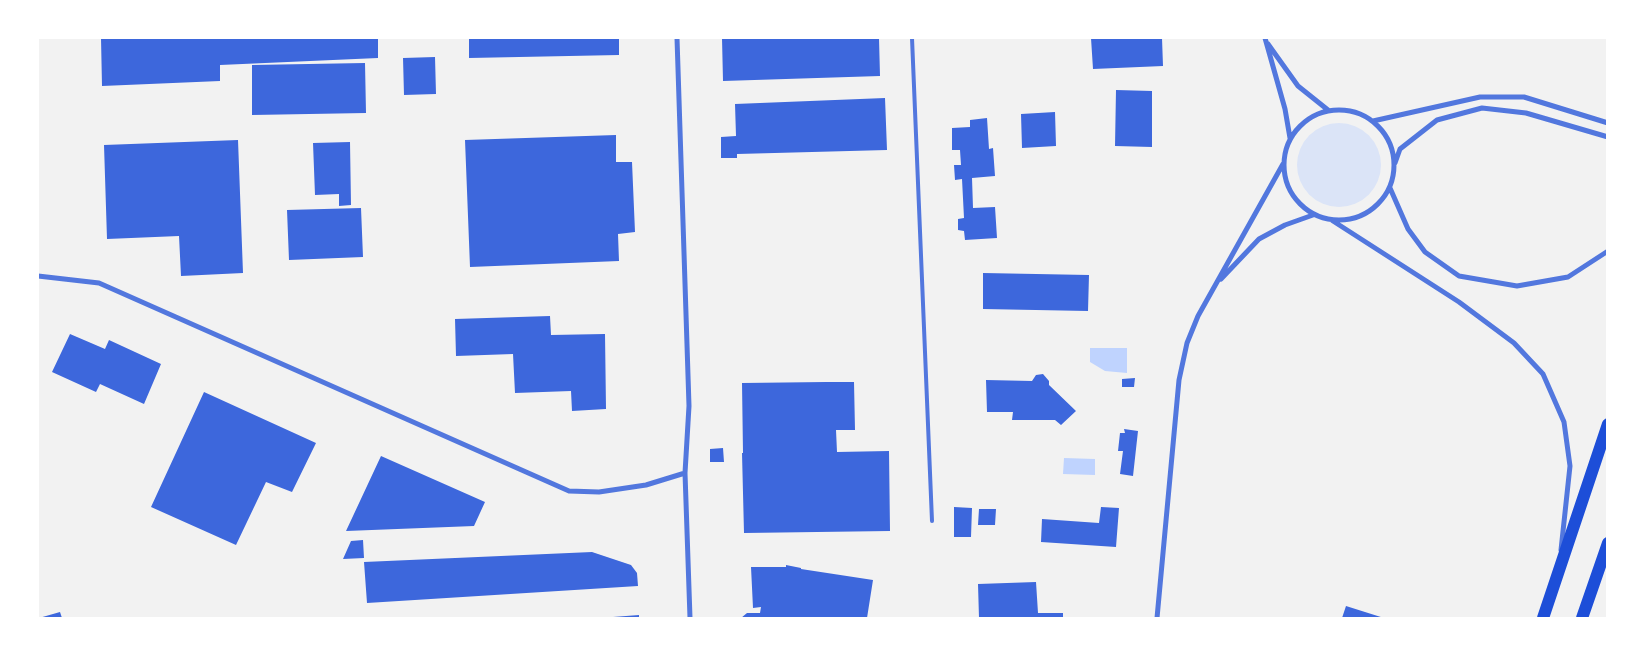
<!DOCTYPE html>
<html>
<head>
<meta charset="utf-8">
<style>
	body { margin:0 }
	#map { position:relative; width:1645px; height:656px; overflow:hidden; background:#f2f2f2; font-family:"Golos Text",sans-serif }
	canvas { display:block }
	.frame { position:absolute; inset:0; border:39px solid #fff; pointer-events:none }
</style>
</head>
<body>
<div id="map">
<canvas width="1645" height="656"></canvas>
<div class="frame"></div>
</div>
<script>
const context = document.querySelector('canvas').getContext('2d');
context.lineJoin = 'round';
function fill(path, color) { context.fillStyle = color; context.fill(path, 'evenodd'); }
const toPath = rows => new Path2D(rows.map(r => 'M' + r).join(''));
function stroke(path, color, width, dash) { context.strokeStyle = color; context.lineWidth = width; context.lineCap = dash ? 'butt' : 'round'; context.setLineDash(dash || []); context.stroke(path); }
fill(toPath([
	'1297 165a42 42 0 1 1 84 0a42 42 0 1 1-84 0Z'
]), '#dbe4f7');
fill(toPath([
	[1090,348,1127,348,1127,373,1105,371,1090,362],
	[1064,458,1095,459,1095,475,1063,474]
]), '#bfd3fe');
fill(toPath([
	[101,38,378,38,378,58,220,65,220,81,102,86],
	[469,38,619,38,619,55,469,58],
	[722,38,879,38,880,76,723,81],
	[1091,38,1162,38,1163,66,1093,69],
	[435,57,436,94,404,95,403,58],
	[365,63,366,113,252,115,252,65],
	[1116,90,1152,91,1152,147,1115,146],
	[885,98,887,150,737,154,737,158,721,158,721,137,736,136,735,104],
	[1055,112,1056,146,1022,148,1021,114],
	[987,118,989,149,993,148,995,176,972,178,973,208,995,207,997,238,965,240,964,231,958,230,958,219,964,218,962,179,955,180,954,165,961,165,960,150,952,150,952,128,970,127,970,120],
	[616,135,616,162,632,162,635,232,618,234,619,261,470,267,465,140],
	[238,140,243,273,181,276,179,236,107,239,104,145],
	[350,142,351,205,339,206,339,194,315,195,313,143],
	[361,208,363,257,289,260,287,210],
	[983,273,1089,275,1088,311,983,309],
	[550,316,551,335,605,334,606,409,572,411,571,391,515,393,513,354,456,356,455,319],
	[70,334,105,349,109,340,161,364,144,404,100,384,96,392,52,372],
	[1043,374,1049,381,1049,385,1076,411,1061,425,1055,420,1012,420,1013,412,987,412,986,380,1032,381,1036,375],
	[1135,378,1134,387,1122,387,1122,379],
	[826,382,854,382,855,430,836,430,837,452,889,451,890,531,744,533,742,453,743,453,742,383],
	[204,392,316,443,292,492,266,482,236,545,151,507],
	[1124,429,1138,431,1133,476,1120,474,1123,451,1118,451,1120,433,1125,433],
	[723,448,724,462,710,462,710,449],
	[381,456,485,502,474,526,346,531],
	[954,507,972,508,971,537,954,537],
	[1101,507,1119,508,1116,547,1041,542,1042,519,1099,523],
	[979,509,996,509,995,525,978,525],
	[363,540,364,558,343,559,351,541],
	[592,552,631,565,637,573,638,586,367,603,364,562],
	[786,565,801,568,801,569,873,580,867,618,741,618,747,613,760,613,761,607,753,608,751,567,786,567],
	[1036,582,1038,613,1063,613,1063,618,979,618,978,584],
	[1346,606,1384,618,1342,618],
	[60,612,62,618,39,618],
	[639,615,639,618,613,618,613,617]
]), '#3d67dc');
stroke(toPath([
	[912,38,932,521]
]), '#5277de', 4);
stroke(toPath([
	[677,38,689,406,685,473,690,618],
	[1265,38,1285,109,1290,138],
	[1268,44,1298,86,1328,110],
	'1284 165a55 55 0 1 1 110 0a55 55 0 1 1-110 0Z',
	[1373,121,1480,97,1524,97,1608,123],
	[1395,163,1400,149,1437,120,1482,108,1526,113,1608,137],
	[1390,188,1408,229,1425,252,1459,276,1517,286,1568,277,1608,251],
	[1333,221,1459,302,1514,343,1543,374,1564,422,1570,466,1561,550],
	[38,276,99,283,569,491,599,492,646,485,685,473],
	[1221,279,1259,239,1285,225,1313,215],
	[1157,618,1179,380,1187,343,1198,316,1283,164]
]), '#5277de', 5);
stroke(toPath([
	[1543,618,1608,424],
	[1582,618,1608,543]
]), '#1d4ed8', 12);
</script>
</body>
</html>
